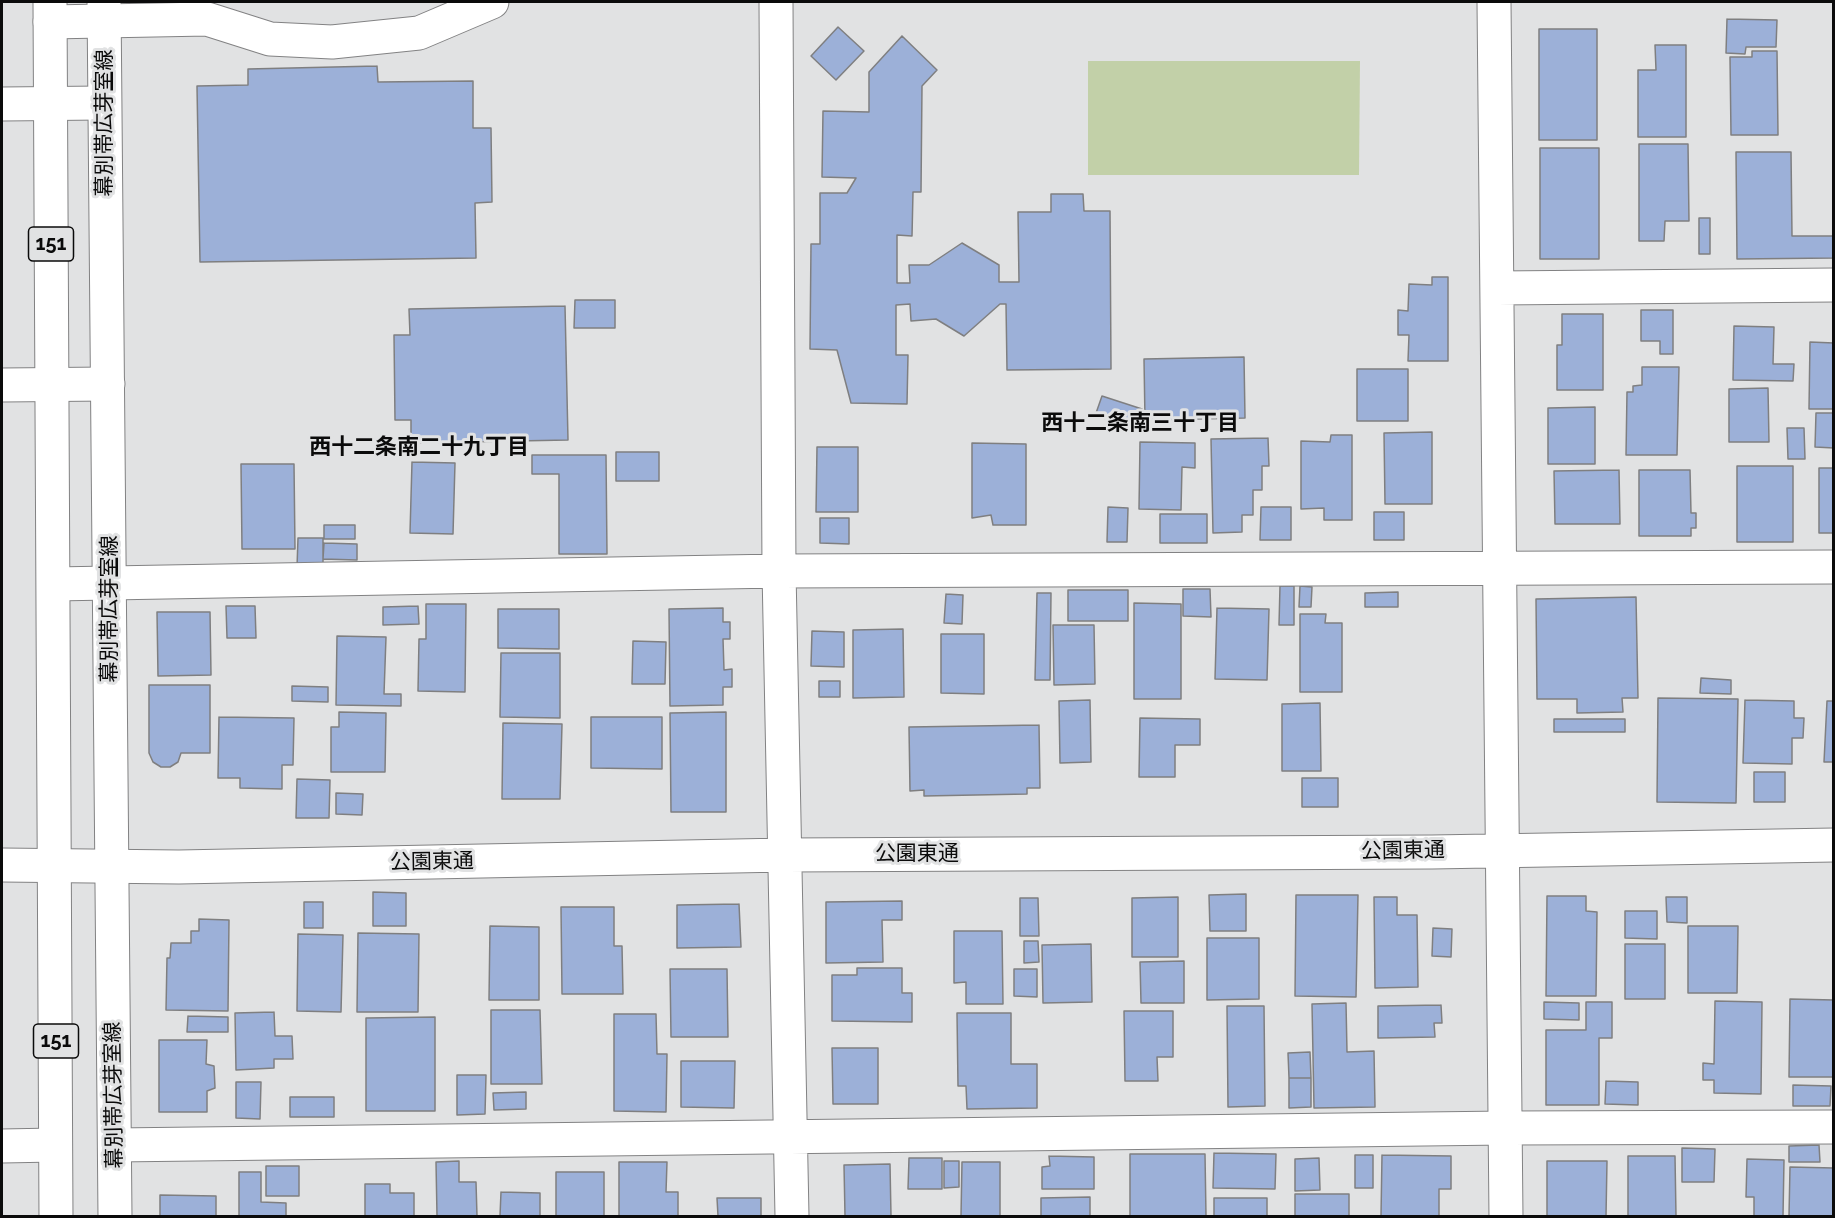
<!DOCTYPE html>
<html>
<head>
<meta charset="utf-8">
<style>
	body { margin:0 }
	#map { position:relative; width:1835px; height:1218px; overflow:hidden; background:#e1e2e3; font-family:Raleway,sans-serif }
	canvas { display:block }
	.frame { position:absolute; inset:0; border:3px solid #0b0b0b; pointer-events:none }
</style>
</head>
<body>
<div id="map">
<canvas width="1835" height="1218"></canvas>
<div class="frame"></div>
</div>
<script>
const context = document.querySelector('canvas').getContext('2d');
context.lineJoin = 'round';
function fill(path, color) { context.fillStyle = color; context.fill(path, 'evenodd'); }
const toPath = rows => new Path2D(rows.map(r => 'M' + r).join(''));
function stroke(path, color, width, dash) { context.strokeStyle = color; context.lineWidth = width; context.lineCap = dash ? 'butt' : 'round'; context.setLineDash(dash || []); context.stroke(path); }
function write(font, color, halo, rows, align = 'center') {
  context.font = font + ' Raleway,"Noto Sans JP",sans-serif'; context.lineWidth = 6; context.setLineDash([]); context.textBaseline = 'middle'; context.strokeStyle = halo; context.fillStyle = color; for (const [text, x, y, turn = 0] of rows) {
    context.save(); context.translate(x, y); context.rotate((+turn || 0) * Math.PI / 180); context.textAlign = isNaN(turn) ? turn : align; if (halo) context.strokeText(text, 0, 0); context.fillText(text, 0, 0); context.restore();
  }
}
fill(toPath([
	[1088,61,1360,61,1359,175,1088,175]
]), '#c2d0a8');
const building = toPath([
	[1727,19,1777,20,1776,47,1746,47,1745,54,1726,53,1727,19],
	[838,27,864,51,836,80,811,56,838,27],
	[1539,29,1597,29,1597,140,1539,140,1539,29],
	[902,36,937,70,922,86,921,192,913,192,912,236,897,235,897,283,910,283,909,265,929,265,962,243,999,265,999,282,1019,282,1018,212,1051,212,1051,194,1083,194,1084,211,1110,211,1111,369,1007,370,1006,304,1000,304,964,336,936,319,911,321,910,304,896,305,896,355,908,355,907,404,851,403,837,350,810,349,811,244,820,244,820,193,847,193,856,178,822,177,823,111,869,112,869,72,902,36],
	[1655,45,1686,45,1686,137,1638,137,1638,70,1656,70,1655,45],
	[1752,51,1777,51,1778,135,1731,135,1730,57,1752,57,1752,51],
	[377,66,378,82,473,81,473,128,491,128,492,202,475,203,476,258,200,262,197,86,248,85,248,69,377,66],
	[1639,144,1688,144,1689,221,1665,221,1664,241,1639,241,1639,144],
	[1540,148,1599,148,1599,259,1540,259,1540,148],
	[1736,152,1791,152,1792,236,1834,236,1834,258,1737,259,1736,152],
	[1699,218,1710,218,1710,254,1699,254,1699,218],
	[1432,277,1448,277,1448,361,1408,361,1409,335,1398,335,1398,310,1408,311,1409,284,1432,285,1432,277],
	[575,300,615,300,615,328,574,328,575,300],
	[565,306,568,440,411,443,411,420,395,420,394,335,410,335,409,309,565,306],
	[1641,310,1673,310,1673,354,1660,354,1660,341,1641,341,1641,310],
	[1562,314,1603,314,1603,390,1557,390,1557,345,1562,345,1562,314],
	[1734,326,1774,327,1773,364,1794,364,1793,381,1733,380,1734,326],
	[1810,342,1834,343,1834,409,1809,409,1810,342],
	[1244,357,1245,418,1145,420,1144,359,1244,357],
	[1642,367,1679,367,1677,455,1626,455,1627,392,1633,392,1633,386,1642,385,1642,367],
	[1357,369,1408,369,1408,421,1357,421,1357,369],
	[1768,388,1769,442,1729,442,1729,389,1768,388],
	[1102,396,1142,409,1135,429,1095,416,1102,396],
	[1595,407,1595,464,1548,464,1548,408,1595,407],
	[1816,413,1834,413,1834,448,1815,447,1816,413],
	[1787,428,1804,428,1805,459,1788,459,1787,428],
	[1432,432,1432,504,1385,504,1384,433,1432,432],
	[1331,435,1352,435,1352,520,1324,520,1324,508,1301,509,1301,441,1330,442,1331,435],
	[1268,438,1269,466,1262,466,1262,490,1253,490,1253,515,1242,515,1242,532,1213,533,1211,439,1268,438],
	[1140,442,1195,443,1195,468,1182,467,1181,510,1139,509,1140,442],
	[972,443,1026,444,1026,525,993,525,991,515,972,518,972,443],
	[817,447,858,447,858,512,816,512,817,447],
	[616,452,659,452,659,481,616,481,616,452],
	[532,455,606,455,607,554,559,554,559,474,532,474,532,455],
	[412,462,455,463,453,534,410,533,412,462],
	[241,464,294,464,295,549,242,549,241,464],
	[1737,466,1793,466,1793,542,1737,542,1737,466],
	[1819,468,1834,468,1834,533,1819,533,1819,468],
	[1619,470,1620,524,1555,524,1554,471,1619,470],
	[1639,470,1690,470,1691,513,1696,513,1696,528,1691,528,1691,536,1639,536,1639,470],
	[1108,507,1128,508,1127,542,1107,542,1108,507],
	[1261,507,1291,507,1291,540,1260,540,1261,507],
	[1374,512,1404,512,1404,540,1374,540,1374,512],
	[1160,514,1207,514,1207,543,1160,543,1160,514],
	[820,518,849,518,849,544,820,543,820,518],
	[324,525,355,525,355,539,324,539,324,525],
	[298,538,323,538,323,568,297,567,298,538],
	[324,543,357,544,357,560,323,559,324,543],
	[1280,586,1294,586,1294,625,1279,625,1280,586],
	[1300,586,1312,587,1311,607,1299,607,1300,586],
	[1183,589,1210,589,1211,617,1183,616,1183,589],
	[1068,590,1128,590,1128,621,1068,621,1068,590],
	[1398,592,1398,607,1365,607,1365,593,1398,592],
	[1037,593,1051,593,1050,680,1035,680,1037,593],
	[946,594,963,595,962,624,944,623,946,594],
	[1636,597,1638,698,1622,698,1623,712,1577,713,1577,699,1537,699,1536,599,1636,597],
	[1134,603,1181,604,1181,699,1134,699,1134,603],
	[426,604,466,604,465,692,418,691,419,639,426,639,426,604],
	[226,606,255,606,256,638,227,638,226,606],
	[418,606,419,624,383,625,383,607,418,606],
	[723,608,723,622,730,622,730,639,723,639,724,670,732,669,732,687,723,687,723,705,670,706,669,609,723,608],
	[1217,608,1269,609,1267,680,1215,679,1217,608],
	[498,609,559,609,559,649,498,648,498,609],
	[157,612,210,612,211,675,158,676,157,612],
	[1300,614,1326,614,1325,623,1342,623,1342,692,1300,692,1300,614],
	[1053,625,1094,625,1095,684,1054,685,1053,625],
	[903,629,904,697,853,698,853,630,903,629],
	[812,631,844,632,844,667,811,666,812,631],
	[941,634,984,634,984,694,941,693,941,634],
	[337,636,386,637,384,694,401,694,401,706,336,705,337,636],
	[633,641,666,642,665,684,632,684,633,641],
	[501,653,560,653,560,718,500,717,501,653],
	[1701,678,1731,680,1731,694,1700,693,1701,678],
	[819,681,840,681,840,697,819,697,819,681],
	[149,685,210,685,210,753,181,753,178,762,170,767,161,767,153,762,149,753,149,685],
	[292,686,328,687,328,702,292,701,292,686],
	[1658,698,1738,699,1736,803,1657,802,1658,698],
	[1090,700,1091,762,1060,763,1059,701,1090,700],
	[1745,700,1794,701,1794,718,1804,718,1803,738,1792,738,1792,764,1743,763,1745,700],
	[1827,701,1834,701,1834,762,1824,762,1827,701],
	[1320,703,1321,771,1282,771,1282,704,1320,703],
	[339,712,386,713,385,772,331,772,331,727,339,727,339,712],
	[726,712,726,812,671,812,670,713,726,712],
	[219,717,294,718,293,765,282,765,282,789,240,788,240,778,218,778,219,717],
	[591,717,662,717,662,769,591,768,591,717],
	[1140,718,1200,719,1200,745,1175,745,1175,777,1139,777,1140,718],
	[1554,719,1625,719,1625,732,1554,732,1554,719],
	[503,723,562,724,560,799,502,799,503,723],
	[1039,725,1040,788,1027,788,1027,794,924,796,924,790,910,791,909,727,1039,725],
	[1754,772,1785,772,1785,802,1754,802,1754,772],
	[1302,778,1338,778,1338,807,1302,807,1302,778],
	[297,779,330,780,329,818,296,818,297,779],
	[336,793,363,794,362,815,336,814,336,793],
	[373,892,406,893,406,926,373,926,373,892],
	[1246,894,1246,931,1210,931,1209,895,1246,894],
	[1296,895,1358,895,1356,997,1295,996,1296,895],
	[1547,896,1586,896,1586,911,1597,912,1596,996,1546,996,1547,896],
	[1178,897,1178,957,1132,957,1132,898,1178,897],
	[1374,897,1397,897,1397,915,1417,915,1418,987,1375,988,1374,897],
	[1666,897,1687,897,1687,923,1667,922,1666,897],
	[1020,898,1038,898,1039,936,1020,936,1020,898],
	[902,901,902,920,882,920,883,962,826,963,826,902,902,901],
	[304,902,323,902,323,928,304,928,304,902],
	[739,904,741,947,677,948,677,905,739,904],
	[561,907,614,907,614,946,622,946,623,994,562,994,561,907],
	[1625,911,1657,911,1657,939,1625,938,1625,911],
	[199,919,229,920,228,1011,166,1010,167,958,170,958,171,943,191,943,191,931,199,931,199,919],
	[490,926,539,927,539,1000,489,1000,490,926],
	[1688,926,1738,926,1737,993,1688,993,1688,926],
	[1433,928,1452,929,1451,957,1432,956,1433,928],
	[954,931,1002,931,1003,1004,966,1004,966,982,954,983,954,931],
	[358,933,419,934,418,1012,357,1012,358,933],
	[298,934,343,935,341,1012,297,1011,298,934],
	[1207,938,1259,938,1259,999,1207,1000,1207,938],
	[1024,941,1038,941,1039,962,1024,963,1024,941],
	[1091,944,1092,1002,1043,1003,1042,945,1091,944],
	[1625,944,1665,944,1665,999,1625,999,1625,944],
	[1184,961,1184,1003,1141,1003,1140,962,1184,961],
	[857,968,902,968,902,993,912,993,912,1022,832,1021,832,975,857,975,857,968],
	[670,969,727,969,728,1037,671,1037,670,969],
	[1014,969,1037,969,1037,997,1014,996,1014,969],
	[1790,999,1834,1000,1834,1077,1789,1077,1790,999],
	[1715,1001,1762,1002,1761,1094,1714,1093,1714,1080,1703,1080,1703,1063,1714,1064,1715,1001],
	[1544,1002,1579,1003,1579,1020,1544,1019,1544,1002],
	[1586,1002,1612,1002,1612,1038,1599,1038,1599,1105,1546,1105,1546,1030,1586,1030,1586,1002],
	[1346,1003,1347,1052,1374,1051,1375,1107,1314,1108,1312,1004,1346,1003],
	[1441,1005,1442,1023,1434,1023,1435,1037,1378,1038,1378,1006,1441,1005],
	[1227,1006,1264,1006,1265,1106,1228,1107,1227,1006],
	[491,1010,540,1010,542,1084,491,1084,491,1010],
	[1124,1011,1173,1011,1173,1057,1157,1057,1158,1081,1125,1081,1124,1011],
	[274,1012,275,1036,292,1036,293,1059,274,1059,274,1068,236,1070,235,1013,274,1012],
	[957,1013,1011,1013,1011,1064,1037,1064,1037,1108,967,1109,966,1086,958,1086,957,1013],
	[614,1014,656,1014,657,1054,667,1054,666,1112,614,1111,614,1014],
	[188,1016,228,1017,228,1032,187,1032,188,1016],
	[435,1017,435,1111,366,1111,366,1018,435,1017],
	[159,1040,207,1040,206,1064,214,1066,215,1088,207,1091,207,1112,159,1112,159,1040],
	[832,1048,878,1048,878,1104,833,1104,832,1048],
	[1310,1052,1311,1078,1289,1078,1288,1053,1310,1052],
	[681,1061,735,1061,734,1108,681,1107,681,1061],
	[457,1075,486,1075,485,1114,457,1115,457,1075],
	[1289,1078,1311,1078,1311,1107,1289,1108,1289,1078],
	[1606,1081,1638,1082,1638,1105,1605,1104,1606,1081],
	[236,1082,261,1082,260,1119,236,1118,236,1082],
	[1793,1085,1831,1086,1830,1106,1793,1106,1793,1085],
	[526,1092,526,1109,494,1110,493,1093,526,1092],
	[290,1097,334,1097,334,1117,290,1117,290,1097],
	[1819,1145,1820,1162,1789,1162,1789,1146,1819,1145],
	[1682,1148,1715,1149,1714,1182,1682,1182,1682,1148],
	[1214,1153,1276,1154,1275,1189,1213,1188,1214,1153],
	[1130,1154,1205,1154,1206,1216,1130,1216,1130,1154],
	[1355,1155,1373,1155,1373,1188,1355,1188,1355,1155],
	[1382,1155,1451,1156,1451,1189,1439,1189,1439,1216,1381,1216,1382,1155],
	[1049,1156,1094,1157,1094,1189,1042,1189,1042,1167,1050,1166,1049,1156],
	[1628,1156,1675,1156,1676,1216,1628,1216,1628,1156],
	[909,1158,942,1158,942,1189,908,1189,909,1158],
	[1319,1158,1320,1190,1295,1191,1295,1159,1319,1158],
	[1747,1159,1784,1160,1783,1216,1754,1216,1754,1197,1746,1197,1747,1159],
	[459,1161,459,1182,476,1182,477,1216,437,1216,436,1162,459,1161],
	[944,1161,959,1161,959,1187,944,1188,944,1161],
	[1547,1161,1607,1161,1606,1216,1547,1216,1547,1161],
	[619,1162,667,1162,666,1192,678,1192,678,1216,619,1216,619,1162],
	[962,1162,1000,1162,1000,1216,961,1216,962,1162],
	[890,1164,891,1216,845,1216,844,1165,890,1164],
	[266,1166,299,1166,299,1196,266,1196,266,1166],
	[1790,1167,1834,1168,1834,1216,1789,1216,1790,1167],
	[239,1172,261,1172,261,1202,286,1203,286,1216,239,1216,239,1172],
	[556,1172,604,1172,604,1216,556,1216,556,1172],
	[365,1184,390,1184,390,1193,414,1193,414,1216,365,1216,365,1184],
	[501,1192,540,1193,540,1216,500,1216,501,1192],
	[1295,1194,1349,1194,1349,1216,1295,1216,1295,1194],
	[160,1195,216,1196,216,1216,160,1216,160,1195],
	[1090,1197,1090,1216,1041,1216,1041,1198,1090,1197],
	[717,1198,761,1198,761,1216,718,1216,717,1198],
	[1214,1198,1267,1198,1267,1216,1214,1216,1214,1198]
]);
fill(building, '#9cb0d8');
stroke(building, '#7f7f80', 1.5);
const minor = toPath([
	[776,2,779,571,792,1216],
	[1494,2,1506,1216],
	[50,22,207,19,270,39,332,42,419,33,492,2],
	[2,104,103,103],
	[1497,288,1834,285],
	[2,385,108,384],
	[54,584,779,571,1834,567],
	[2,865,179,867,785,855,1432,852,1834,845],
	[115,1145,1506,1128,1834,1127],
	[2,1146,55,1145]
]);
const major = toPath([
	[50,2,56,1216],
	[104,2,115,1216]
]);
stroke(minor, '#828283', 35);
stroke(major, '#828283', 35);
stroke(minor, '#fff', 33);
stroke(major, '#fff', 33);
for (const [x, y, w] of [
	[51,244,45],
	[56,1041,45]
]) { const box = new Path2D(); box.roundRect(x - w / 2, y - 17, w, 34, 4.5); context.fillStyle = '#e1e2e3'; context.fill(box); stroke(box, '#0b0b0b', 1.5); }
write('bold 20px', '#0b0b0b', null, [
	["151",51,244],
	["151",56,1041]
]);
write('21px', '#0b0b0b', '#e1e2e3', [
	["幕別帯広芽室線",105,123,-90],
	["幕別帯広芽室線",110,609,-90],
	["公園東通",1403,851,-1],
	["公園東通",917,854],
	["公園東通",432,862,-1],
	["幕別帯広芽室線",114,1095,-91]
]);
write('bold 22px', '#0b0b0b', '#e1e2e3', [
	["西十二条南三十丁目",1140,423],
	["西十二条南二十九丁目",419,447]
]);
</script>
</body>
</html>
